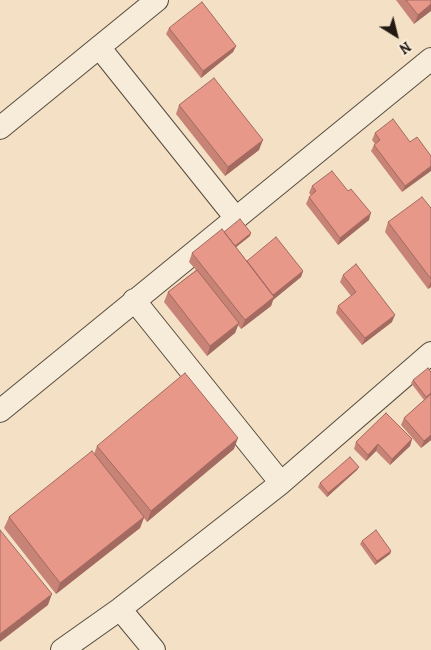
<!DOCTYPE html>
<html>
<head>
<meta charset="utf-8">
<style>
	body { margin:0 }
	#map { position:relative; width:431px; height:650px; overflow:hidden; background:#f3e0c5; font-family:Alegreya,serif }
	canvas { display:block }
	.north { position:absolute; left:371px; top:10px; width:50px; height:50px; -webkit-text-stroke:4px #f7ebd9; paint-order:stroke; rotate:144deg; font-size:14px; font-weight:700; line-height:20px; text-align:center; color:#221a12 }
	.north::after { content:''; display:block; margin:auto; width:18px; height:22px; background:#221a12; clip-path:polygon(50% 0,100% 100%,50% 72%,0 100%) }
</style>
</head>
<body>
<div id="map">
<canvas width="431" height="650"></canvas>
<div class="north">N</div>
</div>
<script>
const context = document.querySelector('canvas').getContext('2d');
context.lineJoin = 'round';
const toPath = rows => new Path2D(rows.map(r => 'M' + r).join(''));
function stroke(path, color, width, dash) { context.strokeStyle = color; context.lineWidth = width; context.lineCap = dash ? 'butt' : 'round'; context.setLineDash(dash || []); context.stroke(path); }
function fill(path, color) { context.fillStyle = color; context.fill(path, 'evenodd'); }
const minor = toPath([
	[99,47,235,217],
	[0,128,157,0],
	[134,300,281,483],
	[0,411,431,59],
	[120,609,154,650],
	[62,650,120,609,281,483,431,353]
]);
stroke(minor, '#564c3f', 24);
stroke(minor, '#f7ebd9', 22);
fill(toPath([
	[396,0,431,0,414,24],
	[169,28,236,46,233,52,201,78,166,34],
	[179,105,259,150,225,176,176,114],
	[375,133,410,142,431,156,402,192,371,151,374,145,375,144,372,140],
	[312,186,348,191,369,220,338,245,306,204,309,197,311,195,309,193],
	[431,208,431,287,428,289,385,232,388,222],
	[224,232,250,236,236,247,247,261,303,271,301,277,273,300,271,306,241,329,238,325,235,333,207,356,164,302,168,292,196,270,189,262,192,253],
	[343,275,392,322,362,345,336,313,338,306,351,296,340,282],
	[431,372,431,440,421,448,401,425,404,418,424,400,411,383,413,380],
	[412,439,410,446,390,465,376,451,366,461,354,449,356,442],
	[97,446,234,449,147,522,144,518,140,528,56,594,4,528,9,517,94,454],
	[359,467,357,470,327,497,318,487,320,483],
	[362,541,391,551,390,554,375,565,360,544]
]), '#c78376');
fill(toPath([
	[431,4,431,11,414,24,418,15],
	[236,46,233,52,201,78,203,71],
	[263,140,259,150,225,176,228,167],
	[431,166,431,171,402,192,405,186],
	[371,213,369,220,338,245,340,238],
	[251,233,250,236,230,252,232,248],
	[303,271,301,277,273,300,271,306,241,329,245,320,273,295],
	[431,281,431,287,428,289],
	[395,315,392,322,362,345,365,338],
	[239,323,235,333,207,356,210,346],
	[431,435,431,440,421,448,424,441],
	[238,438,234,449,147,522,151,511],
	[412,439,410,446,390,465,392,459],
	[378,444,376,451,366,461,368,455],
	[359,467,357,470,327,497,328,493],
	[144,517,140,528,56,594,60,583],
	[391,551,390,554,375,565,377,561],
	[52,594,48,605,0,642,0,634]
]), '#a26a60');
const building = toPath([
	[406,0,431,0,431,4,418,15,406,0],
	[202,2,236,46,203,71,169,28,202,2],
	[214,78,263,140,228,167,179,105,214,78],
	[393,119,410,142,417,137,431,156,431,166,405,186,374,145,380,140,375,133,393,119],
	[332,171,348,191,351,189,371,213,340,238,309,197,316,191,312,186,332,171],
	[422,197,431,208,431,279,388,222,422,197],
	[240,219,251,233,235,246,224,232,240,219],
	[222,229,274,297,245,320,192,253,222,229],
	[276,237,303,271,273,295,247,261,276,237],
	[356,264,395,315,365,338,338,306,356,292,343,275,356,264],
	[197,270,239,323,210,346,168,292,197,270],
	[428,368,431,372,431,393,426,397,413,380,428,368],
	[185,373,238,438,151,511,97,446,185,373],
	[431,394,431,435,424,441,404,418,431,394],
	[386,413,412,439,392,459,378,444,368,455,356,442,386,413],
	[92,451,144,517,60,583,9,517,92,451],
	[350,457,359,467,328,493,320,483,350,457],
	[0,530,52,594,0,634,0,530],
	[376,530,391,551,377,561,362,541,376,530]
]);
fill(building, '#e79889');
stroke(building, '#a26a60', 1);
</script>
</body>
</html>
